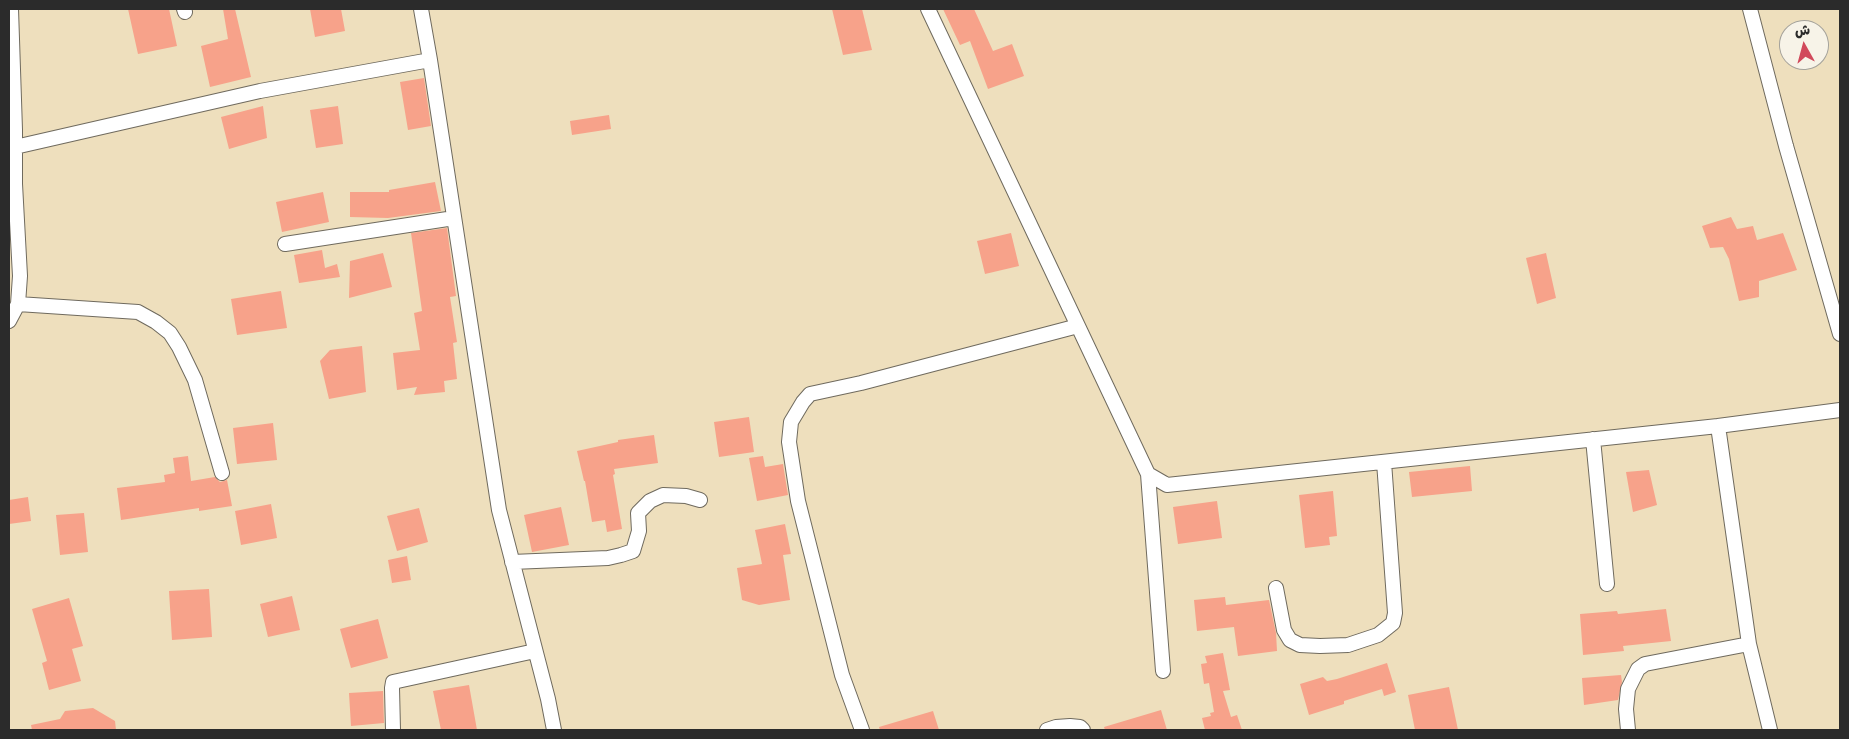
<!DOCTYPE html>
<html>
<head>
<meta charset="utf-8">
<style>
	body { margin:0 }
	#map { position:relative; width:1849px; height:739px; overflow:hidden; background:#eedfbd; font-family:"Architects Daughter","Playpen Sans Arabic",sans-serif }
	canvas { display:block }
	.frame { position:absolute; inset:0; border:10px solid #2b2b2b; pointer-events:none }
	.north { position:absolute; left:1779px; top:20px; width:50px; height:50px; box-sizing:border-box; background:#f7f3e8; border:1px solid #a5a39c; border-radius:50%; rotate:353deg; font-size:14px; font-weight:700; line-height:20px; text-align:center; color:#2b2b2b }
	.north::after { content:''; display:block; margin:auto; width:18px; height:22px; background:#d1495b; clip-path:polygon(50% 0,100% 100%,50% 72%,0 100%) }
</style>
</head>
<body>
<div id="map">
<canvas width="1849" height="739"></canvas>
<div class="frame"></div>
<div class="north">ش</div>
</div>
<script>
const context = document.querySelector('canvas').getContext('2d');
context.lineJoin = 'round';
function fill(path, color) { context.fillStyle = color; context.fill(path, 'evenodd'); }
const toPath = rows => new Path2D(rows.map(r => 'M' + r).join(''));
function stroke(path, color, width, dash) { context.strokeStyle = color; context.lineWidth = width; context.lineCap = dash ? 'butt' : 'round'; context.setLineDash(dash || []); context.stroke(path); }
fill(toPath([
	[128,9,169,9,177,46,138,54],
	[223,9,235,9,251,77,210,87,201,46,228,39],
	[310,9,341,9,345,31,315,37],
	[832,9,862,9,872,50,843,55],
	[943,9,974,9,993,51,1012,44,1024,76,988,89,970,41,960,45],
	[424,78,431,126,408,130,400,82],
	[263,106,267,138,229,149,221,117],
	[338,106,343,144,316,148,310,110],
	[609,115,611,129,572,135,570,121],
	[435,182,441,211,388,218,350,217,350,192,389,192,389,190],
	[323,192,329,222,282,232,276,202],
	[1731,217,1737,229,1753,226,1757,240,1783,233,1797,270,1759,281,1759,297,1739,301,1729,259,1723,247,1710,248,1702,226],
	[447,228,456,296,450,297,457,342,453,343,457,379,444,381,445,392,414,395,417,387,397,390,393,353,420,350,414,313,422,311,411,233],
	[1011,233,1019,266,985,274,977,241],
	[322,250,325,268,337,264,340,277,299,283,294,255],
	[383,253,392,287,349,298,350,261],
	[1546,253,1556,298,1537,304,1526,258],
	[281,291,287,328,237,335,231,299],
	[362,346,366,392,329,399,320,361,330,350],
	[749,417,754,452,719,457,714,422],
	[273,423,277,460,237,464,233,428],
	[654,435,658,463,614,469,615,474,613,475,622,529,607,532,605,520,592,522,585,481,584,481,577,451,618,442,618,440],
	[188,456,191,481,215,477,220,482,227,480,232,506,199,511,199,508,121,520,117,488,165,482,164,475,175,473,173,458],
	[763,456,765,467,783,464,788,495,757,501,749,458],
	[1470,466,1472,491,1412,497,1409,472],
	[1649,470,1657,505,1633,512,1626,472],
	[1333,491,1337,536,1329,537,1330,545,1305,548,1299,495],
	[28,497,31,521,9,524,9,500],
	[1217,501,1222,538,1178,544,1173,507],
	[271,504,277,538,241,545,235,511],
	[561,507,569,545,532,552,524,515],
	[419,508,428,542,397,551,387,516],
	[84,513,88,552,60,555,56,515],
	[785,524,791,554,783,555,790,600,759,605,742,600,737,568,762,564,755,530],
	[407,556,411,580,392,583,388,560],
	[209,589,212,637,172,640,169,591],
	[292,596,300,630,268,637,260,604],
	[1225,597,1226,605,1269,600,1276,633,1277,651,1238,656,1234,627,1197,631,1194,600],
	[69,598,83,646,72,649,81,681,49,690,42,663,47,661,32,609],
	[1666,609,1671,641,1623,646,1624,651,1583,655,1580,614,1617,611,1618,614],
	[378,619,388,658,351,668,340,629],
	[1223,653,1230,690,1223,691,1231,717,1237,715,1242,730,1205,730,1202,718,1211,716,1210,713,1214,712,1209,683,1204,684,1201,664,1207,663,1205,656],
	[1387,663,1396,692,1384,696,1382,689,1344,701,1344,704,1309,715,1300,684,1323,677,1327,681,1337,679],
	[1621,675,1622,682,1618,700,1584,705,1582,678],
	[469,685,477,730,441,730,433,691],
	[1449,687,1458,730,1415,730,1408,695],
	[383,691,384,723,351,726,349,693],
	[93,708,115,721,116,730,32,730,31,725,60,719,65,711],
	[1161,710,1167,730,1105,730,1104,727],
	[933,711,939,730,880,730,879,727]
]), '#f7a28a');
const minor = toPath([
	[184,9,185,12],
	[421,9,430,60,499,510,548,699,554,730],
	[928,9,1148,474,1167,485,1718,426,1840,410],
	[1750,9,1786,146,1840,334],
	[15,147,260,91,430,60],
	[285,244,454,218],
	[18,304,138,312,156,322,170,333,179,347,195,380,222,473],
	[9,321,18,304,20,276,15,184,15,130,11,9],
	[1718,426,1749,644,1770,730],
	[1593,439,1607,584],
	[1148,474,1163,671],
	[512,562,608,558,621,555,633,551,639,531,638,513,650,501,663,495,686,496,700,500],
	[1276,588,1284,630,1290,640,1300,645,1320,646,1348,645,1378,635,1393,623,1395,613,1384,462],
	[393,730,392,688,393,682,535,651],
	[862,730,842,675,798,501,789,442,791,422,803,402,810,394,861,383,1078,326],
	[1047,730,1056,727,1070,726,1080,727,1083,730],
	[1628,730,1626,709,1628,689,1638,669,1645,664,1749,644]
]);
stroke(minor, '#6f6a5e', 16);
stroke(minor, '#fff', 14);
</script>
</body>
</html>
